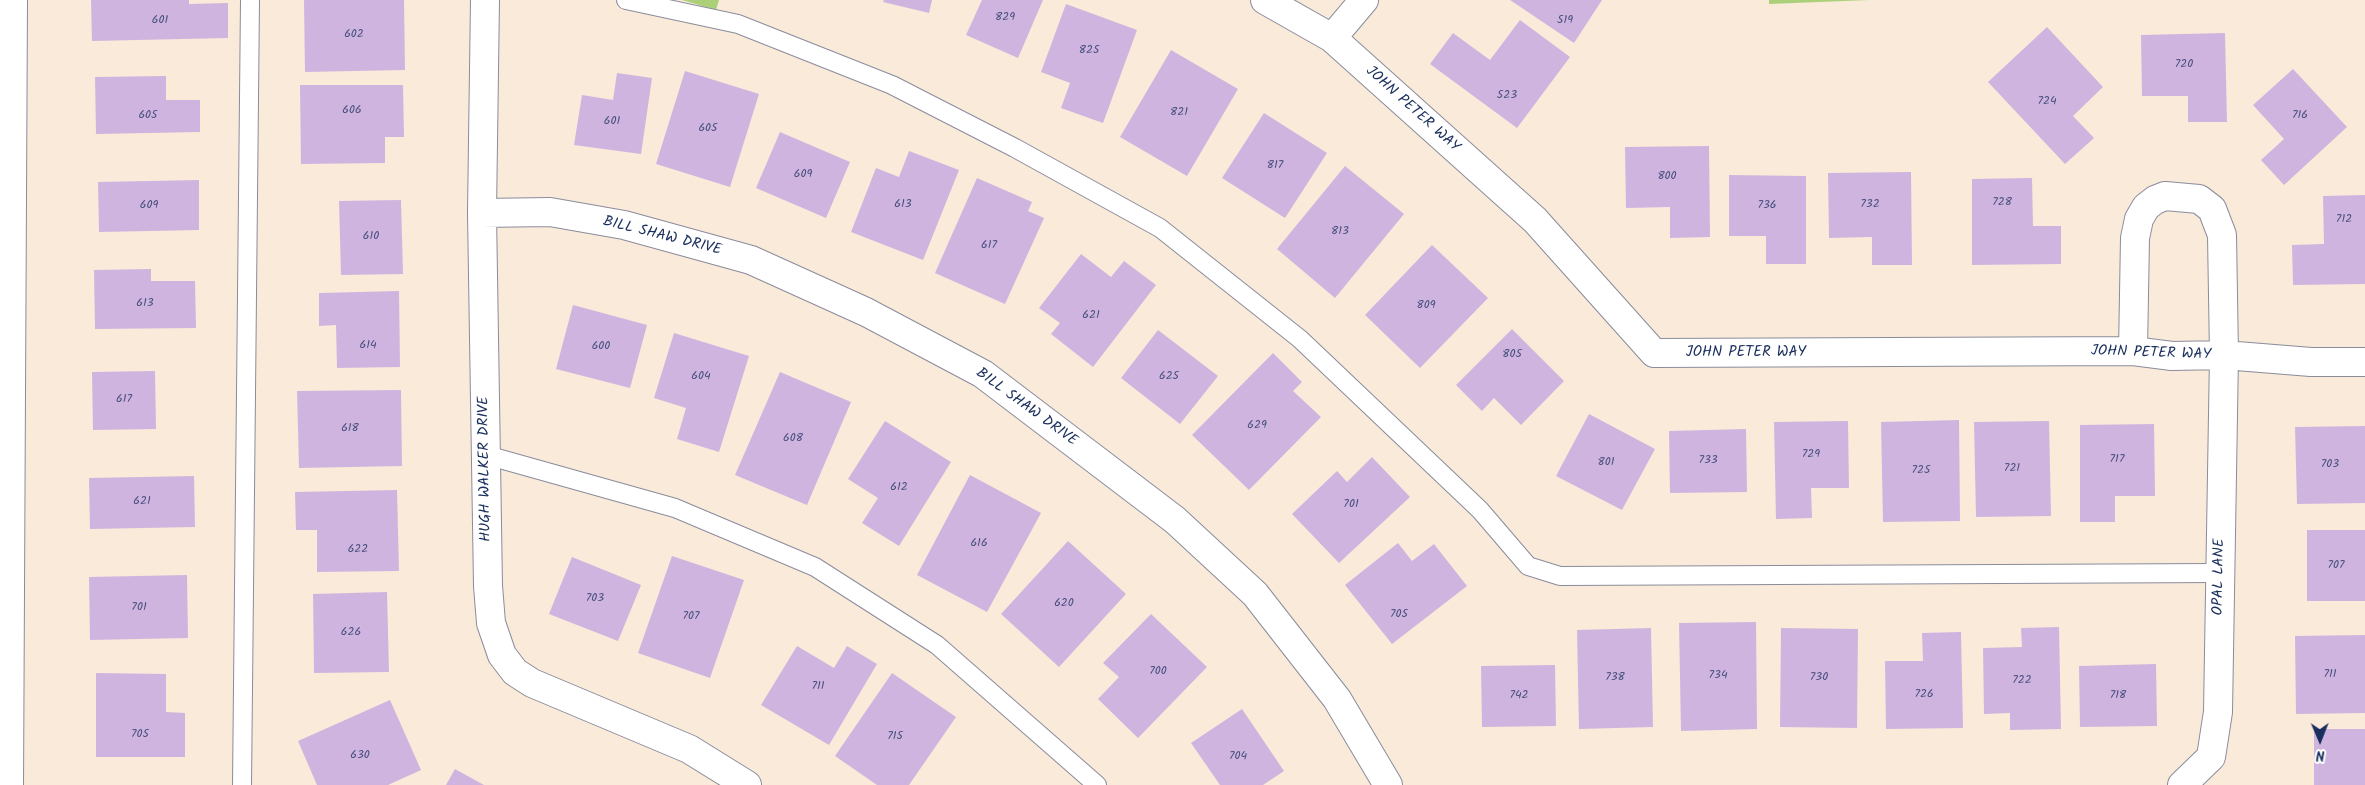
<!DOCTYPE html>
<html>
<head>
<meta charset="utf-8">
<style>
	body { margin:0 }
	#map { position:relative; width:2365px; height:785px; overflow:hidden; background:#f9ead9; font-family:Kalam,sans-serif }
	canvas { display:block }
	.north { position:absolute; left:2295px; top:715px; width:50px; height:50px; -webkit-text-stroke:4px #fff; paint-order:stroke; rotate:179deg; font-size:14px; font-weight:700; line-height:20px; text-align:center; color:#1b2f5e }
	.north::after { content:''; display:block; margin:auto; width:18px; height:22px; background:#1b2f5e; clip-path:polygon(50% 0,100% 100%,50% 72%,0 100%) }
</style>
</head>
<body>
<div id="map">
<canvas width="2365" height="785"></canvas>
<div class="north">N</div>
</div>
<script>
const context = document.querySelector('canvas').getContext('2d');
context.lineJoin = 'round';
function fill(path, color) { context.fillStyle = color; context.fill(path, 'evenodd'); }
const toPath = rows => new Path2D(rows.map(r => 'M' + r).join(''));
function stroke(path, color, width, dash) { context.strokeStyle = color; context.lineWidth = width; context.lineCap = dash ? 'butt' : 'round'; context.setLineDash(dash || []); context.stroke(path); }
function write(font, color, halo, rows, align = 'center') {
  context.font = font + ' Kalam,sans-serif'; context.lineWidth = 4.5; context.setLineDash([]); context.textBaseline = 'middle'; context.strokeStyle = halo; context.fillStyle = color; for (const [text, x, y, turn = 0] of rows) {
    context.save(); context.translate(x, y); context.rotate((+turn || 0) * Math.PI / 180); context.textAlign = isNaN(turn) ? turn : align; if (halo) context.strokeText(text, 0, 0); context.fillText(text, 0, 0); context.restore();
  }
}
fill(toPath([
	[682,0,719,0,716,10],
	[1769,0,1869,0,1769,4]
]), '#acd079');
fill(toPath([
	[91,0,189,0,189,4,228,3,228,38,92,41],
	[304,0,404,0,405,70,305,72],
	[884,0,932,0,929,13,883,2],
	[982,0,1043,0,1018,58,966,35],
	[1510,0,1602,0,1574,43],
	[1066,4,1137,30,1103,123,1061,108,1070,83,1041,72],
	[1520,20,1570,57,1517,128,1430,64,1453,33,1490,60],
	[2047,27,2103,87,2073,116,2094,138,2065,164,1988,82],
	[2225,33,2227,122,2188,122,2188,96,2142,96,2141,35],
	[1171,50,1238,89,1187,176,1120,137],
	[2293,69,2347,127,2284,185,2261,160,2284,139,2253,105],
	[685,71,759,94,730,187,656,164],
	[617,73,652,78,641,154,574,145,582,95,613,100],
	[166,76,166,100,200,100,200,132,96,134,95,77],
	[300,85,403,85,404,137,385,137,385,163,301,164],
	[1264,113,1327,153,1285,218,1222,178],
	[780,132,850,162,826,218,756,188],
	[1709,146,1710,237,1670,238,1670,207,1626,208,1625,147],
	[909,151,959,170,923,260,851,232,876,168,899,177],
	[1345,166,1404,214,1335,298,1277,249],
	[1911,172,1912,265,1872,265,1872,237,1829,238,1828,173],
	[1729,175,1806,176,1806,264,1766,264,1766,236,1729,236],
	[977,178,1032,202,1028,211,1044,218,1005,304,935,273],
	[2032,178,2033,226,2061,226,2061,264,1972,265,1972,179],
	[199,180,199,230,99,232,98,182],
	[2365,195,2365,284,2293,285,2292,245,2324,244,2323,196],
	[401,200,403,274,341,275,339,201],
	[1432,245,1488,298,1420,368,1365,315],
	[1081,254,1111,277,1124,261,1156,285,1093,367,1051,334,1060,323,1039,308],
	[151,269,151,281,195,281,196,328,95,329,94,270],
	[399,291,400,367,337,368,336,325,319,326,319,293],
	[573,305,647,325,630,388,556,369],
	[1512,329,1564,381,1521,425,1494,398,1482,411,1456,385],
	[1158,330,1218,376,1180,424,1121,378],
	[674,333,749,356,719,452,677,439,686,408,654,398],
	[1273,353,1302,382,1293,391,1321,417,1249,490,1192,435],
	[155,371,156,429,93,430,92,372],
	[780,372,851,402,807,505,735,475],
	[401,390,402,466,299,468,297,391],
	[1589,414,1655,449,1622,510,1556,476],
	[1959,420,1960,521,1883,522,1881,422],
	[885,421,951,462,899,546,862,523,878,498,848,479],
	[1848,421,1849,488,1811,488,1812,518,1776,519,1774,422],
	[2049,421,2051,516,1976,517,1974,422],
	[2154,424,2155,496,2115,496,2115,522,2080,522,2080,425],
	[2365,426,2365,503,2297,504,2295,427],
	[1746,429,1747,492,1670,493,1669,431],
	[1372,457,1410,497,1339,563,1292,514,1337,471,1347,482],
	[970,475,1041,513,987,612,917,575],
	[194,476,195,527,90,529,89,478],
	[397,490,399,571,317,572,317,530,296,530,295,492],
	[2307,530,2365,530,2365,601,2307,601],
	[1068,541,1126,594,1059,667,1001,614],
	[1398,543,1412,561,1434,544,1467,586,1392,644,1345,585],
	[672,556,744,580,710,678,638,653],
	[572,557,641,585,618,641,549,614],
	[187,575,188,638,90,640,89,577],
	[387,592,389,672,314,673,313,594],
	[1151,614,1207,667,1138,738,1098,699,1119,677,1103,663],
	[1756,622,1757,729,1681,731,1679,623],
	[2059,627,2061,729,2010,730,2010,713,1984,714,1983,648,2022,647,2021,628],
	[1651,628,1653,727,1579,729,1577,630],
	[1781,628,1858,629,1857,728,1780,727],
	[1961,632,1963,728,1886,729,1885,661,1923,661,1922,633],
	[2365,635,2365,713,2296,714,2295,636],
	[797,646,834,668,847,646,877,664,829,745,761,705],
	[2156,664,2157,726,2080,727,2079,666],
	[1555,665,1556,726,1482,727,1481,666],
	[96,673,166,674,166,712,185,713,185,757,96,757],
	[892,673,956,717,909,785,877,785,835,756],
	[390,700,421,770,388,785,317,785,298,741],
	[1242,709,1284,771,1263,785,1220,785,1191,743],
	[2314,729,2365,729,2365,785,2314,785],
	[455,769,484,785,446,785]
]), '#d0b4e0');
const service = toPath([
	[626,0,738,24,892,85,1015,148,1160,228,1300,339,1480,510,1528,566,1560,576,2220,573],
	[486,455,675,508,815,567,937,645,1097,785],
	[242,785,250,0]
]);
const minor = toPath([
	[485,0,482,213,488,586,491,623,502,655,515,672,532,683,689,749,747,785],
	[1265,0,1332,38,1535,220,1654,353,2133,351,2172,356,2224,355,2311,362,2365,362],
	[1332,38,1364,0],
	[482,213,550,212,624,225,751,260,866,312,983,374,1175,520,1255,594,1337,699,1388,785],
	[2133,351,2135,238,2139,219,2146,207,2155,200,2165,196,2199,199,2212,209,2222,235,2224,355,2218,712,2211,757,2182,785],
	[9,785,13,0]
]);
stroke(service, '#8a8c9c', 20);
stroke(minor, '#8a8c9c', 30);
stroke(service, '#fff', 18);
stroke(minor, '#fff', 28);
write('12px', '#48507e', null, [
	["829",1005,18],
	["601",160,21],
	["519",1565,21],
	["602",354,35],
	["825",1089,51],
	["720",2184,65],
	["523",1507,96],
	["724",2047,102],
	["606",352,111],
	["821",1179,113],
	["605",148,116],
	["716",2300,116],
	["601",612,122],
	["605",708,129],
	["817",1275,166],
	["609",803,175],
	["800",1667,177],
	["728",2002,203],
	["613",903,205],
	["732",1870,205],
	["609",149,206],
	["736",1767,206],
	["712",2344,220],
	["813",1340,232],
	["610",371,237],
	["617",989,246],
	["613",145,304],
	["809",1426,306],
	["621",1091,316],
	["614",368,346],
	["600",601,347],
	["805",1512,355],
	["604",701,377],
	["625",1169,377],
	["617",124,400],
	["629",1257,426],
	["618",350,429],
	["608",793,439],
	["729",1811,455],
	["717",2117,460],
	["733",1708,461],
	["801",1606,463],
	["703",2330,465],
	["721",2012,469],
	["725",1921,471],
	["612",899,488],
	["621",142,502],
	["701",1351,505],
	["616",979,544],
	["622",358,550],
	["707",2336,566],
	["703",595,599],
	["620",1064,604],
	["701",139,608],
	["705",1399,615],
	["707",691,617],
	["626",351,633],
	["700",1158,672],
	["711",2330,675],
	["734",1718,676],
	["738",1615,678],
	["730",1819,678],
	["722",2022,681],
	["711",818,687],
	["726",1924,695],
	["742",1519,696],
	["718",2118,696],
	["705",140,735],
	["715",895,737],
	["630",360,756],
	["704",1238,757]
]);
write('15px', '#1b2f5e', '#fff', [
	["JOHN PETER WAY",1412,110,42],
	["BILL SHAW DRIVE",662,237,14],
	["JOHN PETER WAY",1746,353],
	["JOHN PETER WAY",2151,354,2],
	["BILL SHAW DRIVE",1026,408,36],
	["HUGH WALKER DRIVE",486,469,-91],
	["OPAL LANE",2220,577,-89]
]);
</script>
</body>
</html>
